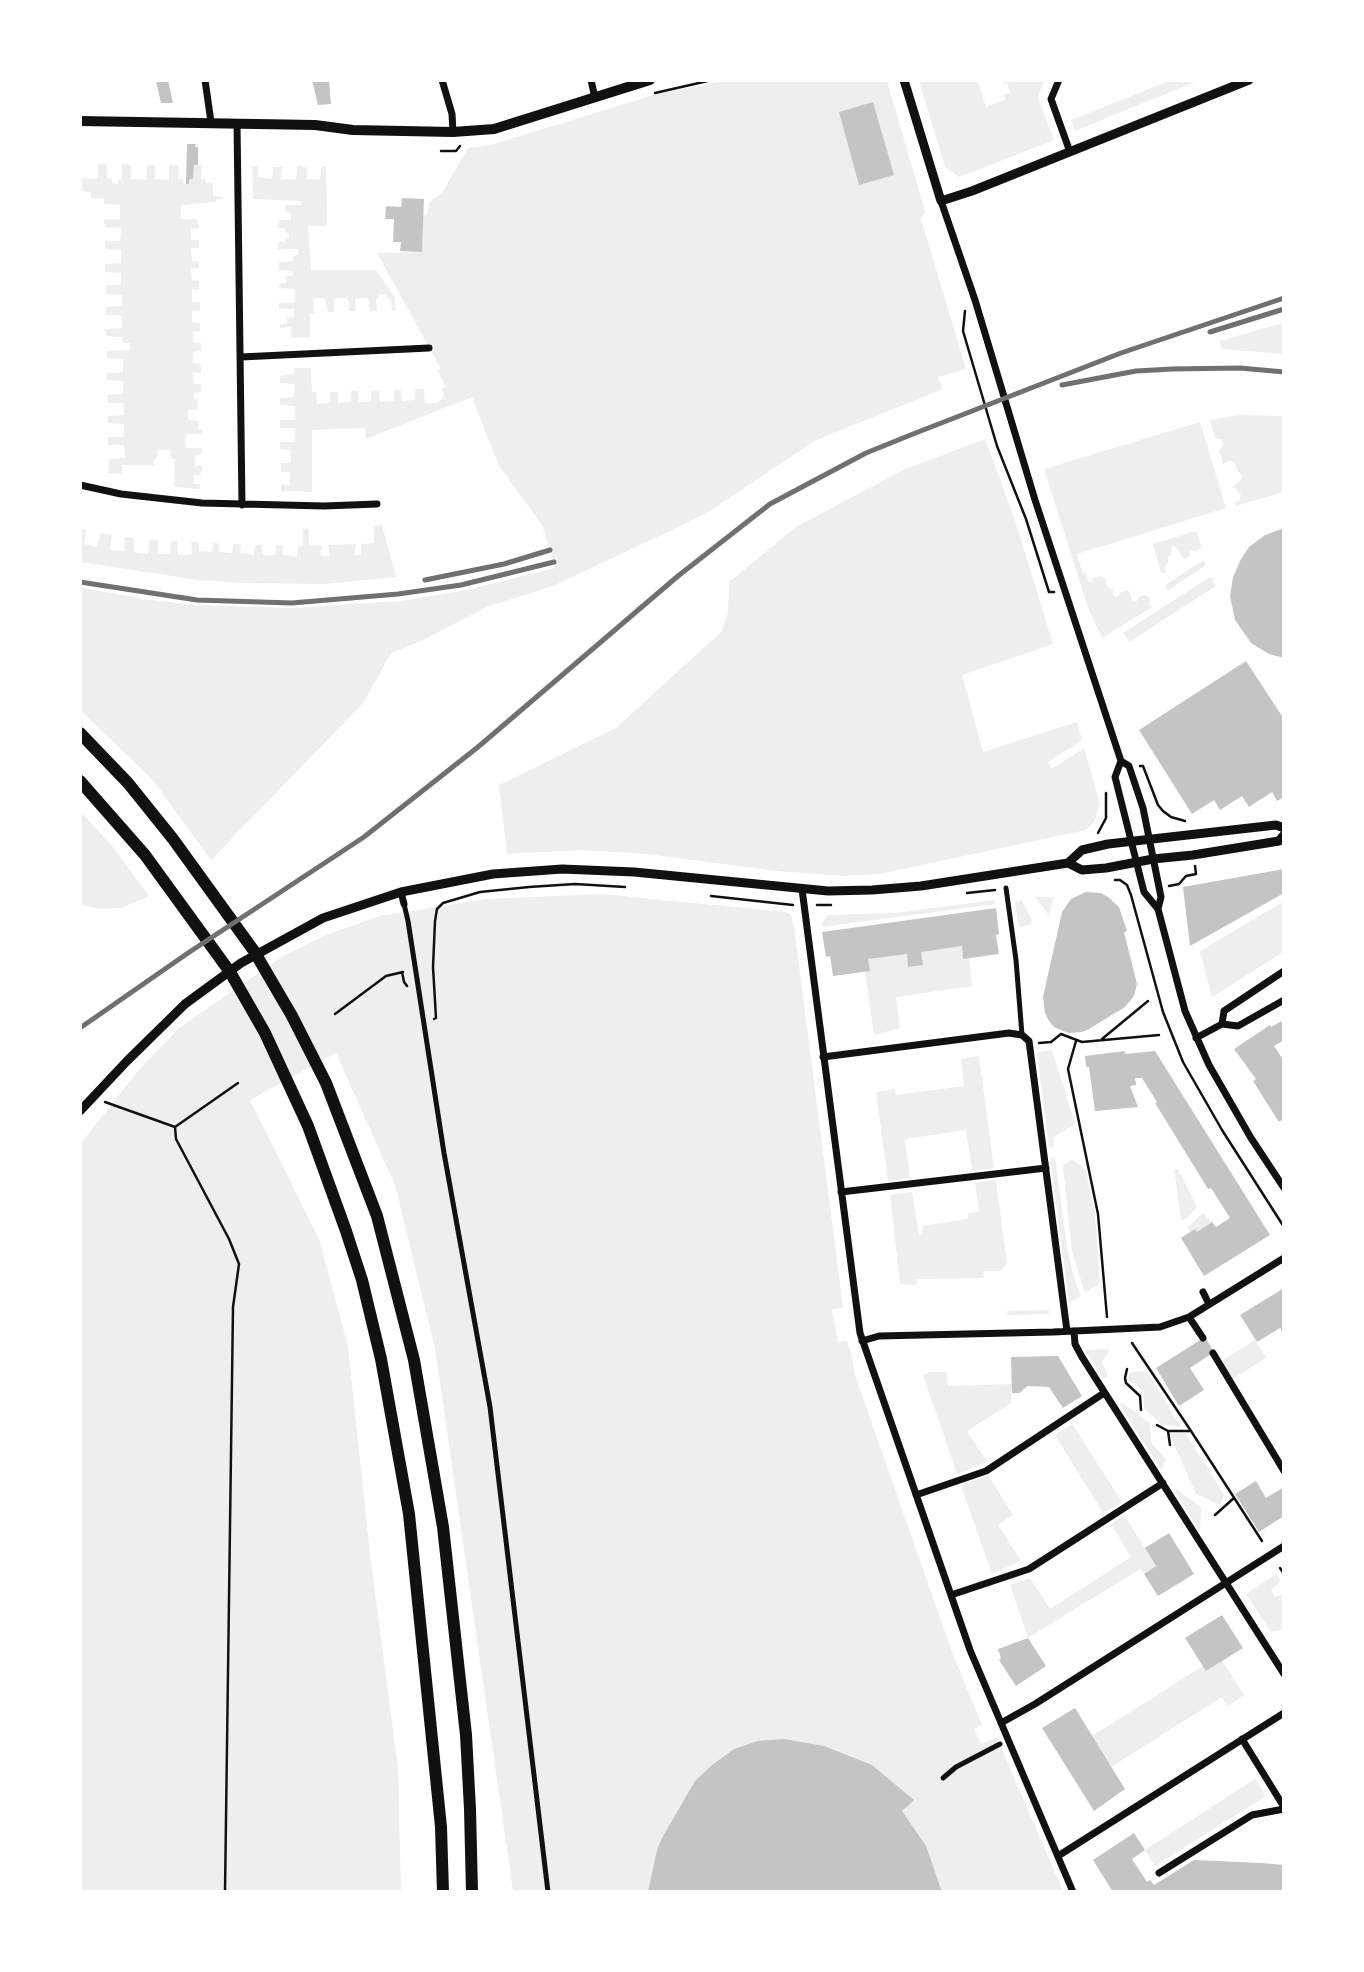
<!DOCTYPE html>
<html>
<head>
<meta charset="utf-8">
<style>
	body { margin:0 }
	#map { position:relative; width:1364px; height:1972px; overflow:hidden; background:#fff; font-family:"Fira Sans Condensed",sans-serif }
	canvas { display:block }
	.frame { position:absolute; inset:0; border:82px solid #fff; pointer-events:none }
</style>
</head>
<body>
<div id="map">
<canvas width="1364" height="1972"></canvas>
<div class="frame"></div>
</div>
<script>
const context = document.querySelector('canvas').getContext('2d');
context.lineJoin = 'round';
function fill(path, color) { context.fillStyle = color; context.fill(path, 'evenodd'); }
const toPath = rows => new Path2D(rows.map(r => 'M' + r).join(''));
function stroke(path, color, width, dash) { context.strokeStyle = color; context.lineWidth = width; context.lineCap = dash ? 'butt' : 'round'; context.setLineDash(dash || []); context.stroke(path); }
fill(toPath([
	[723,81,887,81,925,211,921,219,966,369,938,377,943,389,814,441,710,511,676,528,553,586,487,607,423,640,391,653,364,702,211,860,152,779,81,711,80,587,142,599,196,605,292,608,400,601,462,591,555,568,542,525,499,466,472,397,366,439,365,428,312,430,312,492,281,491,281,485,290,485,290,472,281,472,281,463,290,463,291,457,290,450,280,449,280,442,295,442,295,428,280,428,280,420,295,420,295,406,280,405,280,398,294,397,295,384,280,383,280,376,294,374,294,368,311,368,312,392,316,392,317,404,330,403,330,392,338,392,338,403,351,402,351,391,358,391,359,402,371,402,371,391,379,391,380,402,394,401,394,390,401,390,402,401,415,400,415,389,424,389,425,403,437,403,444,397,442,388,446,387,437,370,441,369,377,253,422,252,423,215,427,215,430,202,442,193,468,148,491,145,657,94],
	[919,81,978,81,986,107,1005,100,1004,95,1010,92,1007,83,1003,84,1002,81,1044,81,1038,98,1054,140,959,177,945,167],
	[1169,81,1197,81,1075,131,1071,120],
	[98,164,107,164,107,178,112,179,112,183,118,184,118,180,122,179,122,164,131,165,131,179,146,180,147,165,155,165,155,179,169,180,169,165,179,166,178,179,183,179,183,183,186,184,189,183,189,179,193,179,194,165,202,165,201,179,205,179,206,183,213,183,213,196,223,197,223,199,216,199,216,202,181,205,181,219,197,219,198,224,199,228,191,229,191,240,199,240,199,248,191,248,192,261,199,262,199,268,191,268,192,280,199,281,199,290,192,289,192,302,200,302,200,310,192,311,192,322,200,323,200,331,193,332,193,343,201,343,201,351,193,352,193,363,201,364,201,373,193,373,194,384,201,384,201,392,194,393,194,399,198,399,197,410,188,410,188,420,198,421,198,429,202,429,202,434,186,434,185,440,186,448,202,448,202,454,195,455,195,466,203,466,200,475,194,475,194,484,200,484,200,489,174,487,175,459,171,459,170,450,158,450,157,459,154,459,154,465,122,465,122,474,108,473,109,459,125,458,124,445,108,445,108,437,124,437,124,424,108,423,108,416,124,415,124,403,108,403,107,395,123,394,123,381,107,380,107,373,123,372,123,359,107,358,107,351,130,350,130,343,123,343,122,337,106,336,106,329,122,328,122,316,106,315,106,307,122,306,122,295,106,294,106,285,121,285,121,273,105,272,105,264,121,263,121,250,105,249,105,241,120,241,121,228,105,227,104,223,104,219,120,219,120,205,104,204,104,199,91,198,91,192,81,191,81,175,82,178,98,179],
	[252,166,258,166,258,177,272,179,273,167,282,167,281,179,296,179,297,166,307,167,307,179,320,179,321,167,326,167,327,226,308,226,311,270,376,270,395,298,395,310,392,310,391,300,387,297,387,294,380,294,376,300,377,311,370,311,368,298,355,299,356,311,349,311,349,301,346,298,337,298,334,300,334,312,328,312,325,298,315,298,313,300,314,313,310,313,310,337,292,338,291,327,280,328,280,324,287,324,287,318,294,317,294,309,279,309,279,303,295,303,295,289,279,288,279,284,286,283,286,276,292,276,293,271,279,270,279,262,293,261,293,256,298,255,298,249,278,249,278,242,285,242,285,238,289,238,289,233,285,232,284,228,278,228,278,225,280,220,291,220,291,213,286,212,285,205,301,205,301,201,253,199],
	[1283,323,1283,354,1222,349,1219,341],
	[1240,415,1283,416,1283,492,1236,506,1235,502,1239,500,1241,495,1233,487,1241,480,1242,475,1237,470,1234,462,1228,461,1223,464,1219,450,1223,446,1223,442,1221,439,1215,438,1210,420],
	[1200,422,1226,508,1077,554,1082,571,1087,575,1088,581,1092,582,1093,578,1101,576,1106,579,1107,586,1113,590,1113,596,1118,597,1120,593,1126,590,1130,592,1132,601,1136,602,1140,596,1144,595,1149,597,1150,606,1154,606,1102,638,1088,608,1044,469],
	[985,439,1015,520,1053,644,962,675,983,752,1077,722,1082,740,1048,762,1052,769,1084,748,1100,804,1094,822,1086,830,879,874,842,876,777,871,647,854,582,850,507,854,499,785,616,728,722,631,728,612,729,582,796,527,905,469],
	[382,525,396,577,323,584,244,583,198,580,81,562,81,529,86,530,84,544,97,547,101,533,112,535,110,550,124,551,125,537,134,538,134,552,141,554,148,554,149,540,158,540,158,554,170,554,171,541,178,541,177,554,185,555,192,554,191,542,199,542,199,551,212,552,213,543,216,543,219,544,219,552,232,553,233,544,241,544,240,553,254,555,255,545,262,545,262,555,275,555,276,545,283,546,283,555,297,557,298,547,303,546,303,529,309,528,309,546,322,545,320,556,330,556,328,545,356,544,354,555,362,555,361,544,374,543,374,526],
	[1196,531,1202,547,1196,551,1190,550,1189,556,1184,559,1176,547,1172,546,1171,555,1168,557,1168,562,1165,566,1166,573,1161,573,1153,544],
	[1204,560,1206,565,1167,591,1165,585],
	[1210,577,1216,586,1129,642,1123,633],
	[80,811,112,846,149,896,121,908,98,909,81,904],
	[602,894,786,912,791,915,794,926,843,1307,832,1310,838,1342,847,1341,851,1352,855,1375,952,1652,982,1725,974,1729,981,1744,997,1738,1063,1891,513,1891,435,1348,395,1185,336,1053,250,1100,319,1239,348,1346,370,1554,398,1768,401,1891,81,1892,81,1143,138,1071,179,1028,283,956,326,935,380,916,486,899],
	[1035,897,1054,897,1049,914,1047,913],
	[994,900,995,904,822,927,824,919,829,915,896,913],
	[1015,901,1022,901,1032,920,1031,924,1021,927,1018,923],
	[1283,902,1283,952,1212,997,1200,951],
	[962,946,963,958,969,958,972,986,896,997,900,1028,874,1035,865,972,870,971,868,959,907,954,909,967,922,965,921,952],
	[1052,1050,1075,1124,1053,1138,1054,1147,1049,1148,1037,1053],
	[979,1056,994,1168,972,1171,966,1130,905,1139,910,1178,888,1181,876,1092,895,1089,896,1095,964,1086,961,1059],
	[1055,1157,1067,1247,1074,1278,1081,1296,1069,1302,1050,1158],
	[1072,1159,1086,1170,1095,1214,1100,1283,1085,1293,1072,1252,1063,1166],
	[1174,1169,1178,1169,1197,1207,1186,1219,1181,1220],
	[996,1180,1007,1263,1001,1271,983,1271,984,1278,917,1279,917,1285,900,1284,890,1195,912,1192,919,1235,923,1234,922,1226,968,1219,968,1213,979,1212,975,1183],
	[1203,1213,1212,1222,1197,1232,1195,1229,1191,1232,1187,1228],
	[1049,1310,1049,1314,1007,1315,1007,1311],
	[1255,1340,1266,1358,1231,1380,1220,1362],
	[1108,1349,1109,1351,1102,1362,1108,1376,1103,1379,1085,1350],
	[1147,1371,1153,1381,1181,1427,1161,1424,1144,1408,1144,1391,1128,1380,1128,1377,1131,1372],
	[931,1372,947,1372,948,1386,1012,1384,1011,1403,967,1431,987,1462,957,1474,923,1375],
	[1121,1402,1150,1423,1151,1443,1166,1459,1162,1471,1120,1405],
	[1072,1424,1122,1502,1100,1515,1102,1511,1055,1435],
	[1169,1433,1186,1433,1224,1495,1220,1505,1196,1494],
	[988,1475,1013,1515,998,1525,1021,1561,992,1574,961,1486],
	[1176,1489,1201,1507,1200,1531,1174,1490],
	[1124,1515,1156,1566,1144,1574,1140,1569,1028,1638,1010,1585,1030,1578,1050,1609,1131,1557,1111,1524],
	[1276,1574,1281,1581,1271,1590,1275,1597,1283,1594,1283,1631,1282,1629,1271,1632,1246,1594],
	[1222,1661,1244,1695,1228,1706,1222,1697,1111,1767,1092,1736,1203,1666,1206,1671],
	[1255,1779,1266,1796,1155,1866,1145,1850]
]), '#eee');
fill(toPath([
	[168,80,173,103,161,103,156,81],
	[312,80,329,80,331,104,318,105],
	[873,102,894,175,859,185,839,112],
	[187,144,196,144,195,147,198,147,198,165,194,165,193,179,189,179,189,184,186,184],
	[402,198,424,199,422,252,400,251,401,242,393,242,394,219,385,219,386,206,401,207],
	[1284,528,1284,658,1269,654,1251,643,1235,620,1230,596,1233,577,1241,559,1249,547,1265,535],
	[1246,661,1284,719,1284,797,1277,801,1272,792,1249,807,1242,796,1220,810,1214,800,1192,814,1139,730],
	[1284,869,1284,893,1190,946,1183,887],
	[1086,892,1101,893,1108,897,1119,907,1127,931,1124,932,1137,984,1134,996,1125,1007,1089,1029,1082,1032,1068,1033,1054,1027,1049,1021,1045,1013,1043,997,1062,912,1071,899],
	[996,908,999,934,996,935,999,954,963,959,962,946,921,952,923,965,908,967,907,954,868,959,870,971,833,976,830,956,826,957,822,932],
	[1284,1020,1284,1040,1274,1046,1284,1061,1284,1124,1281,1120,1279,1122,1277,1119,1253,1081,1256,1079,1234,1049,1270,1025,1271,1027],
	[1125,1051,1125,1054,1155,1051,1270,1235,1204,1276,1181,1238,1195,1229,1197,1232,1212,1222,1216,1227,1230,1218,1211,1188,1208,1189,1155,1103,1157,1102,1142,1078,1135,1078,1136,1085,1130,1086,1138,1107,1095,1111,1089,1067,1086,1067,1085,1056],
	[1284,1288,1284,1334,1280,1328,1257,1342,1240,1315],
	[1205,1337,1214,1352,1190,1368,1204,1390,1179,1406,1156,1368],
	[1058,1356,1082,1396,1063,1408,1049,1387,1028,1386,1019,1393,1012,1393,1011,1357],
	[1256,1481,1266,1498,1284,1487,1284,1516,1259,1532,1235,1494],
	[1169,1533,1194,1574,1158,1596,1144,1574,1156,1566,1145,1548],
	[1222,1615,1243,1648,1206,1671,1185,1638],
	[1028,1638,1046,1666,1016,1686,999,1660,1001,1658,998,1649],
	[1075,1708,1125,1789,1094,1811,1042,1728],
	[784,1739,824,1746,872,1765,914,1800,902,1811,926,1846,942,1892,648,1892,657,1850,662,1838,695,1781,712,1765,734,1749,758,1741],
	[1134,1833,1145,1850,1132,1859,1147,1882,1150,1880,1154,1885,1194,1860,1261,1863,1284,1865,1284,1892,1113,1892,1093,1860]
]), '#c4c4c4');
stroke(toPath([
	[655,93,712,80],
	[441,151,456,151,460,146],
	[965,311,963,331,997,446,1026,519,1049,592,1054,592],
	[1140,766,1143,766,1158,805,1163,811,1171,817,1185,821],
	[1098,833,1106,818,1106,793],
	[1115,880,1120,880,1127,885,1131,895,1163,1012,1183,1062,1222,1130,1284,1227],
	[1169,886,1179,884,1186,876,1196,874,1195,866],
	[967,893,995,890],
	[711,896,793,905],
	[817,905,831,905],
	[402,972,404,982,407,986],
	[335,1014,386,976,403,972],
	[434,1019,436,1018,433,967,435,921,437,909,443,903,480,892,529,887,575,884,625,887],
	[1102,1039,1148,1001],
	[1076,1041,1068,1069,1098,1214,1107,1317],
	[1039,1043,1051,1042,1061,1034,1082,1042,1159,1035],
	[105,1102,175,1127,238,1083],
	[175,1127,176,1139,229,1239,239,1264,233,1307,225,1892],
	[1132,1343,1191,1431,1262,1541],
	[1127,1369,1125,1378,1126,1383,1140,1396,1141,1410],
	[1157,1425,1168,1431],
	[1170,1445,1168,1431,1191,1431],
	[1215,1515,1234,1498],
	[1280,1568,1284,1574]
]), '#111', 2.5);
stroke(toPath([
	[1006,888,1016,960,1022,1035],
	[404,904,408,921,444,1153,490,1407,548,1892],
	[943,1778,956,1767,1000,1744]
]), '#111', 5);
stroke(toPath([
	[205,80,211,122],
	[442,80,452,114,453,132],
	[591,80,595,98],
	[1059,80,1051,99,1070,152],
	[237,123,242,505],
	[941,201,975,300,1035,500,1121,761,1115,777,1144,892,1158,909,1185,1011,1209,1065,1251,1138,1284,1188],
	[241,357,429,348],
	[80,485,121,494,202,503,324,506,377,504],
	[1121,761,1129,766,1143,808,1161,897,1158,909],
	[802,889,860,1333,970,1650,1073,1892],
	[401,892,404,904],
	[1222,1024,1224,1011,1284,971],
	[1196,1038,1222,1024,1238,1026,1284,1000],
	[823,1057,1009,1033,1022,1035,1029,1041,1067,1331],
	[841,1192,1046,1168],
	[1203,1292,1209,1304],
	[1189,1317,1203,1338],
	[1074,1331,1075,1344,1082,1357,1284,1674],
	[862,1341,879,1336,1053,1332,1160,1327,1189,1317,1284,1258],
	[1213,1353,1284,1471],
	[916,1495,986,1471,1104,1393],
	[951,1595,1029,1569,1163,1483],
	[1001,1723,1035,1704,1284,1546],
	[1242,1739,1284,1807],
	[1058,1856,1284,1713],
	[1159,1873,1252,1815,1284,1809]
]), '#111', 7);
stroke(toPath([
	[904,80,941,201,972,191,1249,80],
	[1068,863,1082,850,1108,844,1276,825,1284,828],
	[80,1111,127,1061,185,1004,241,963,323,918,401,892,493,874,562,869,634,872,828,891,872,890,921,886,1068,863,1082,870,1106,868,1153,859,1193,855,1279,841,1284,835]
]), '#111', 9);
stroke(toPath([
	[80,121,315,125,353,130,453,132,494,129,650,80]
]), '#111', 10);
stroke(toPath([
	[80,733,128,783,173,839,254,951,292,1016,326,1083,377,1216,414,1360,443,1527,466,1735,470,1809,472,1892],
	[80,781,145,855,230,972,265,1033,308,1126,346,1231,362,1280,381,1359,409,1514,441,1827,443,1892]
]), '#111', 12);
stroke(toPath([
	[1210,332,1284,309],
	[1062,385,1136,371,1172,369,1240,368,1284,372],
	[425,580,504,564,550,550],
	[80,582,197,600,292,603,398,594,461,585,554,562],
	[80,1028,188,953,364,837,478,747,678,576,770,504,866,453,913,434,1121,353,1284,298]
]), '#707070', 5);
</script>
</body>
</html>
